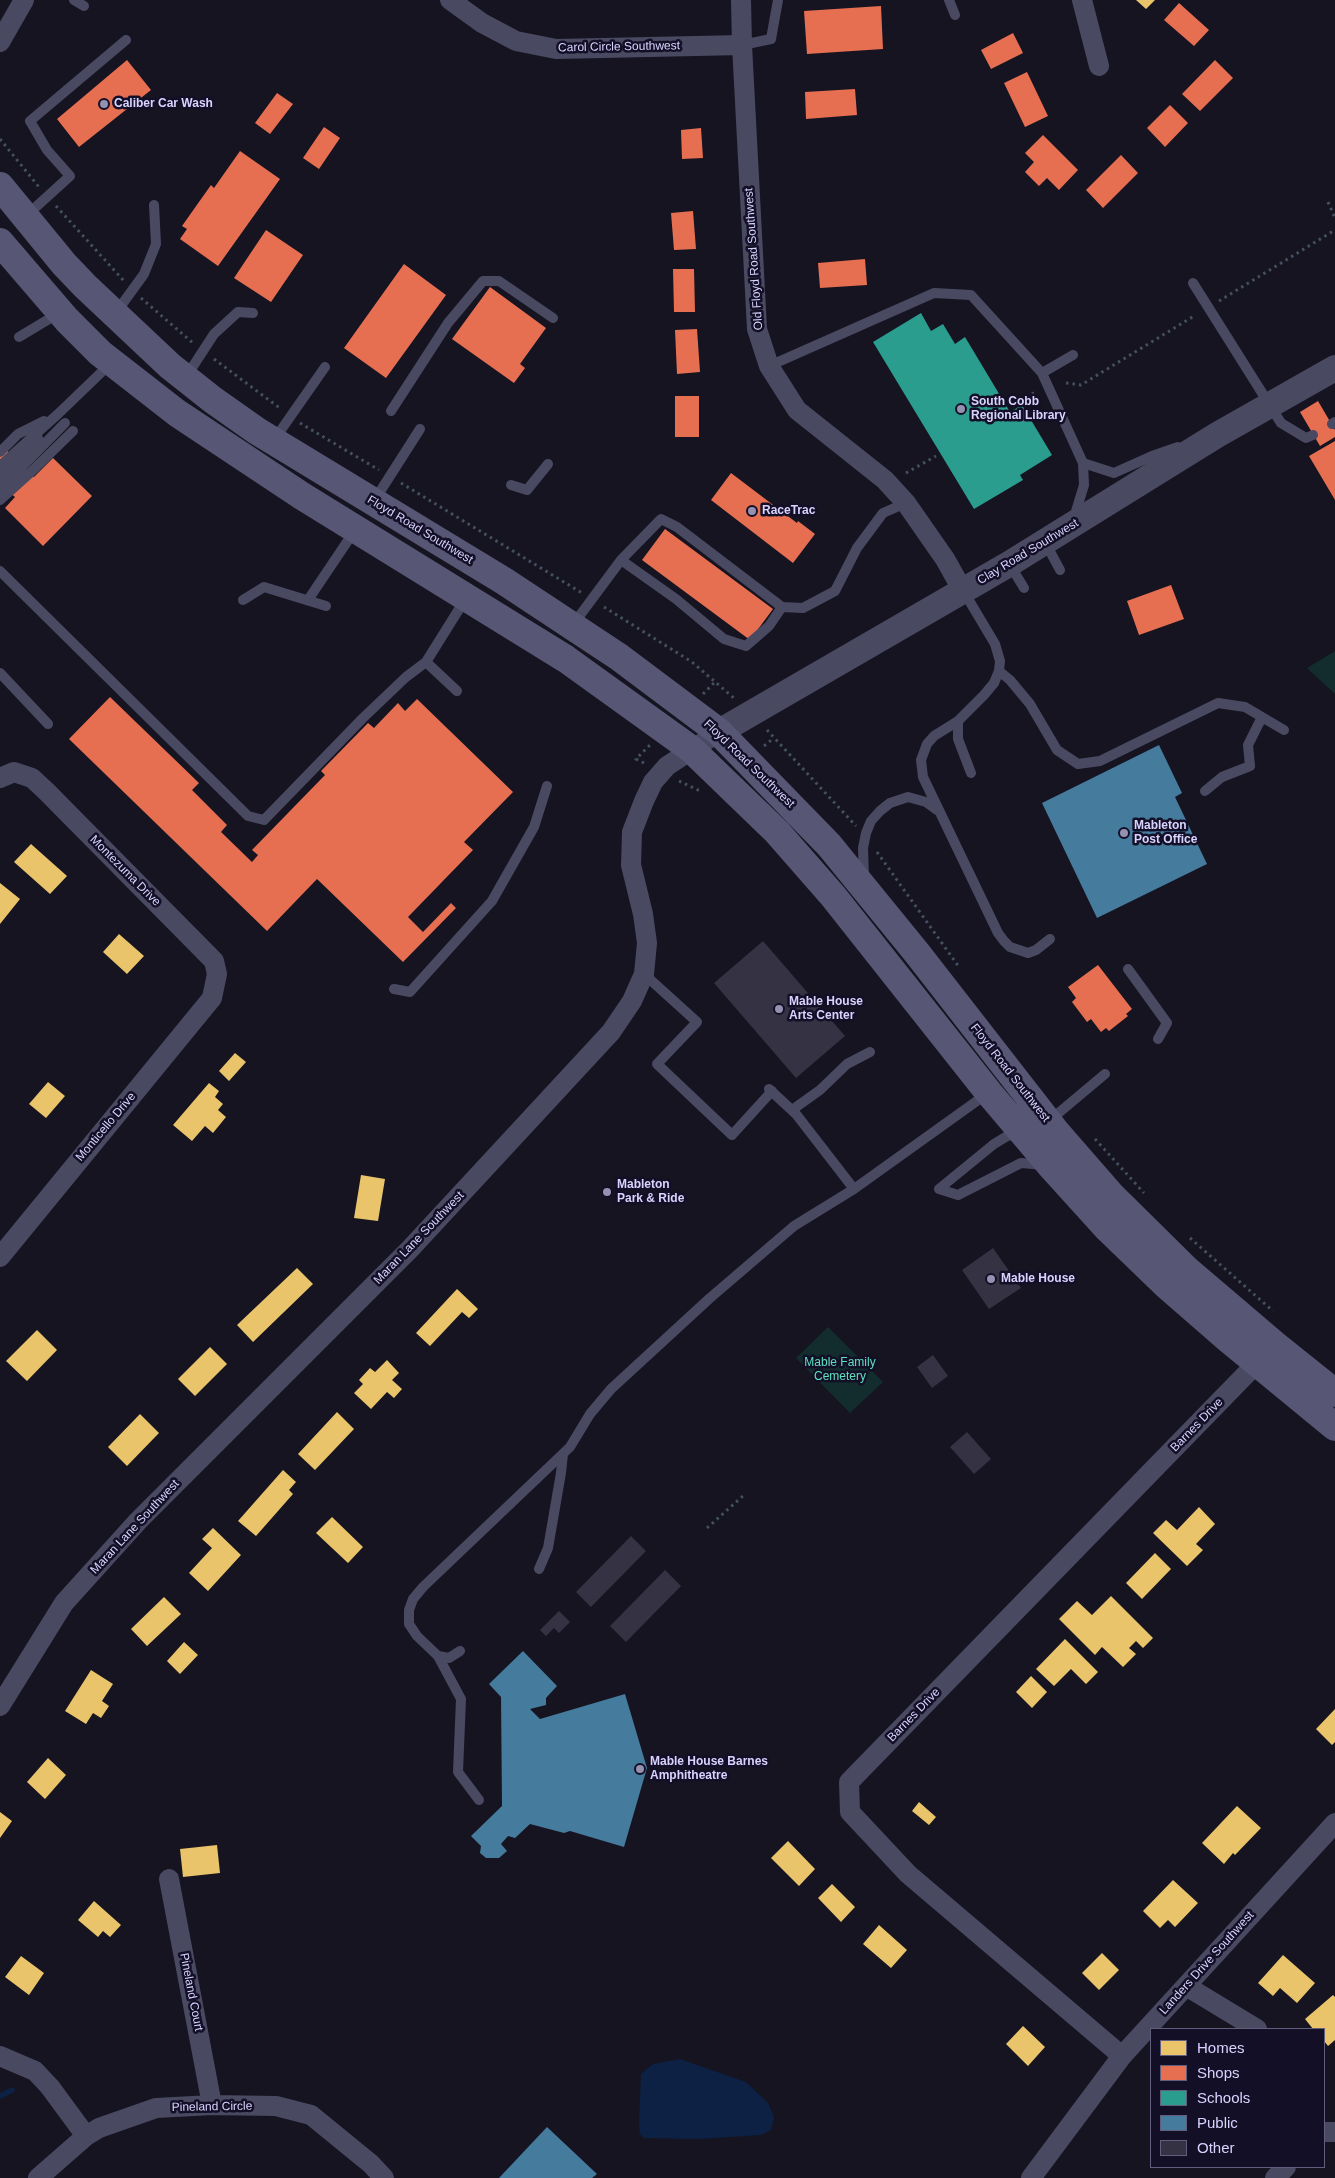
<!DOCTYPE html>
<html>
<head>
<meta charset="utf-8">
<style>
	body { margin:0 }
	#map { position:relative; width:1335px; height:2178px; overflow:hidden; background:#161421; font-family:Arial,sans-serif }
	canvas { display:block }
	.legend { position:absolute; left:1150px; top:2028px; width:175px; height:140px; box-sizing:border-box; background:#130f26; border:1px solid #625e7d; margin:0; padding:6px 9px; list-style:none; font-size:15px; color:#d9d4ff }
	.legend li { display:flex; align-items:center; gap:10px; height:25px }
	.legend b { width:25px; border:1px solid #625e7d }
</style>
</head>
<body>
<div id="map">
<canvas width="1335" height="2178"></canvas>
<ul class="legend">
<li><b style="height:14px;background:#e9c46a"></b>Homes</li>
<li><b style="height:14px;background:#e76f51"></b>Shops</li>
<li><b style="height:14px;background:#2a9d8f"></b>Schools</li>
<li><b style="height:14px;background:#457b9d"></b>Public</li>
<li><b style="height:14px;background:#343243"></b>Other</li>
</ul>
</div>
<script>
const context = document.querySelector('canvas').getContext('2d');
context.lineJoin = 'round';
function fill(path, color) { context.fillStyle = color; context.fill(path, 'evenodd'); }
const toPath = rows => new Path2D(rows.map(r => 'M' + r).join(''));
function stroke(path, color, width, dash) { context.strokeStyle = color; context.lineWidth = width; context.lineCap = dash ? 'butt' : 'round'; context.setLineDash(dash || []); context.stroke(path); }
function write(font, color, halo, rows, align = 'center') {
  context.font = font + ' Arial,sans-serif'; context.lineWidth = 5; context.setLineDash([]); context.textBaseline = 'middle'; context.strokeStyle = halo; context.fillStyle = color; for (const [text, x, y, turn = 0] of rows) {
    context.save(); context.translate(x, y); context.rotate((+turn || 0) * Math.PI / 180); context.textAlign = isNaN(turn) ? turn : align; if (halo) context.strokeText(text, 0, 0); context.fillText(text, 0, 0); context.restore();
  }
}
fill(toPath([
	[1335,651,1335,694,1307,668],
	[828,1327,883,1382,850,1413,796,1358]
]), '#132c2d');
fill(toPath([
	[680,2059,746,2082,768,2103,774,2117,771,2130,761,2135,699,2139,644,2138,640,2134,639,2124,641,2074,653,2064]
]), '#0d2144');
fill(toPath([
	[1136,0,1155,0,1146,9],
	[31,844,67,876,50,894,14,862],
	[0,883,20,899,0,924],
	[119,934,144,956,127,974,103,952],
	[235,1053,246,1062,229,1081,219,1071],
	[48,1082,65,1096,46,1118,29,1104],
	[209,1083,219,1091,215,1097,223,1104,218,1110,226,1117,213,1133,205,1126,192,1141,173,1125],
	[361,1175,385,1179,378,1221,354,1218],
	[297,1268,313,1284,253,1342,237,1325],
	[457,1289,478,1309,469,1318,462,1312,430,1346,416,1333],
	[37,1330,57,1350,27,1381,6,1361],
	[210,1347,227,1364,195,1396,178,1379],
	[387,1360,399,1373,392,1380,402,1389,394,1398,387,1392,371,1409,354,1393,363,1384,359,1380,370,1368,375,1372],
	[337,1412,354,1429,315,1470,298,1454],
	[140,1414,159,1433,127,1466,108,1447],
	[283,1470,296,1482,289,1490,293,1494,256,1536,238,1521],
	[1199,1507,1215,1524,1196,1544,1203,1550,1187,1566,1153,1533,1166,1520,1177,1530],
	[332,1517,363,1547,348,1563,316,1533],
	[213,1528,241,1555,208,1591,189,1573,212,1548,202,1539],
	[1155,1553,1171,1569,1142,1599,1126,1583],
	[1111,1596,1153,1638,1143,1648,1136,1641,1129,1648,1136,1654,1123,1667,1102,1647,1095,1655,1059,1619,1077,1601,1092,1615],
	[164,1597,181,1614,147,1646,131,1629],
	[1065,1639,1098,1672,1086,1684,1071,1669,1054,1686,1036,1669],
	[184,1642,198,1655,180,1674,167,1661],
	[91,1670,113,1684,102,1701,109,1706,101,1718,93,1713,86,1724,65,1711],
	[1031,1676,1047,1692,1032,1708,1016,1692],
	[1335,1709,1335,1742,1332,1745,1316,1729],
	[48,1758,66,1775,45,1799,27,1782],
	[919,1802,936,1817,929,1825,912,1811],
	[1237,1806,1261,1828,1235,1855,1233,1853,1224,1864,1202,1843],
	[0,1812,12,1821,0,1838],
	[788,1841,815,1869,799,1886,771,1858],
	[217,1845,220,1873,183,1877,180,1849],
	[1173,1880,1198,1903,1175,1927,1168,1920,1160,1928,1143,1911],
	[832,1884,855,1907,841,1922,818,1898],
	[94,1901,121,1925,110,1937,103,1931,98,1937,78,1920],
	[879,1925,907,1950,891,1968,863,1944],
	[1102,1953,1119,1970,1099,1990,1082,1973],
	[1283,1955,1315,1983,1297,2003,1280,1988,1273,1996,1258,1983],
	[21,1956,44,1973,29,1995,5,1977],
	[1333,1995,1335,1997,1335,2040,1328,2046,1324,2041,1324,2029,1313,2029,1305,2019],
	[1023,2026,1045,2047,1028,2066,1006,2044]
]), '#e9c46a');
fill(toPath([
	[1179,3,1209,30,1194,46,1164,20],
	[881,6,883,49,807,54,804,11],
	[1013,33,1023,53,991,69,981,50],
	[127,60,151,90,79,147,57,119],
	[1215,60,1233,78,1200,111,1182,94],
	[1027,72,1048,116,1025,127,1004,83],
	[855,89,857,115,806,119,805,92],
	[277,93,293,104,270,134,255,123],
	[1170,105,1188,123,1165,147,1147,128],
	[324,127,340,138,319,169,303,158],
	[701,128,703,158,682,159,681,130],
	[1043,135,1078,170,1059,190,1047,178,1039,186,1025,172,1034,162,1025,153],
	[240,151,280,179,218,266,180,239,187,229,182,226,211,185,214,188],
	[1121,155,1138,173,1103,208,1086,190],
	[693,211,696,249,674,250,671,213],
	[266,230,303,255,271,302,234,278],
	[865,259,867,285,820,288,818,263],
	[404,264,446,295,386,378,344,348],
	[673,269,694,269,695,312,674,312],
	[490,287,546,328,520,364,525,368,514,383,452,339],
	[697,329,700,372,677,374,675,330],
	[675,396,699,396,699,437,675,437],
	[1318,401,1335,430,1335,437,1320,446,1300,412],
	[1335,441,1335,500,1309,456],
	[3,447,34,477,53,458,92,496,43,546,5,508,15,497,0,484,0,450],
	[731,473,797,523,798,521,815,534,793,563,711,500],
	[665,529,773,609,750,640,642,560],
	[1171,585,1184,619,1139,635,1127,601],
	[110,697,199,783,192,790,227,825,221,832,252,862,258,855,252,850,325,775,321,771,368,723,374,728,398,703,405,711,417,699,513,792,464,842,473,850,408,917,423,932,451,903,456,908,403,962,317,879,267,931,69,739],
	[1098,965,1132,1009,1126,1014,1128,1016,1109,1031,1106,1028,1101,1032,1091,1019,1087,1022,1072,1002,1076,998,1068,987]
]), '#e76f51');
fill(toPath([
	[921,313,931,331,943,324,955,344,965,337,1010,412,1022,405,1052,455,1020,475,1023,480,974,509,873,342]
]), '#2a9d8f');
fill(toPath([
	[1159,745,1182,793,1175,797,1207,864,1097,918,1042,803],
	[523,1651,557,1686,546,1698,546,1705,530,1709,540,1719,625,1694,647,1768,624,1847,570,1831,564,1833,530,1824,515,1838,508,1836,501,1844,507,1851,499,1858,486,1858,480,1853,481,1846,471,1836,502,1806,501,1697,489,1684],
	[547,2127,597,2174,592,2178,499,2178]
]), '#457b9d');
stroke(toPath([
	[0,2096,12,2090]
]), '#0d2144', 5.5);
fill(toPath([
	[763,941,845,1036,796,1078,714,983],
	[993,1248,1021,1288,989,1309,962,1270],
	[933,1355,948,1376,932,1388,917,1367],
	[967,1432,991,1459,974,1474,950,1447],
	[631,1536,646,1551,591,1607,576,1592],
	[665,1570,681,1586,626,1642,610,1626],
	[559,1611,570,1622,559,1633,554,1628,546,1636,540,1630]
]), '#343243');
stroke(toPath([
	[0,139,39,187],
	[1328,202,1335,218],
	[56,206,124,281],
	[141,298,193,343],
	[1219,301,1335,230],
	[214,359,281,409],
	[1066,383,1081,385,1194,316],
	[1020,399,1036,392],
	[300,423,379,470],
	[906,473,936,456],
	[401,483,582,593],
	[604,607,692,662,735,699],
	[703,694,715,682],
	[767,730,856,826],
	[764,746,774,738],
	[644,763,636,759,650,745],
	[679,781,700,791],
	[877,852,959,967],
	[1095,1139,1144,1193],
	[1190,1238,1273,1311],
	[707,1528,744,1495]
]), '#44505f', 3, [2.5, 4]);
stroke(toPath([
	[74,0,84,6],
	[949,0,955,15],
	[742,45,771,39,778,0],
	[27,215,70,176,47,150,30,121,126,40],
	[1193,283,1281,423,1306,438,1313,435],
	[115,314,144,274,156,244,154,205],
	[19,337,59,313],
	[1073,355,1042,373,1083,463,1084,485,1074,518],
	[769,366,934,293,971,295,1042,373],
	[186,377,214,334,238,312,253,313],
	[391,411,448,323,483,281,499,281,553,318],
	[1332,424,1335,422],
	[274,440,325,367],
	[0,452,18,434,44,421],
	[1083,463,1114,473,1152,456,1178,447],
	[0,466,58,414,111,363],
	[0,478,19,461,38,438],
	[511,485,527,490,548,464],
	[0,489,65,423],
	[0,500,30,473,73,431],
	[374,501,420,429],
	[1045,542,1060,570],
	[621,560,676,599,724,639,746,646,769,626,782,607],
	[1010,565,1024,588],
	[0,571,248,816,264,820,363,718,406,677,426,662],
	[964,592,995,644,1000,661,999,671,994,683,984,695,958,721,934,736,927,744,921,760,923,777,998,933,1004,941,1010,947,1028,953,1036,950,1050,939],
	[243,600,264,587,326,606],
	[308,600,355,530],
	[572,626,621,560,661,519,677,527,782,607,803,608,835,591,857,548,883,513,906,503],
	[999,671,1010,680,1030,704,1057,750,1078,764,1100,761,1218,703,1245,707,1284,730],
	[0,673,48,724],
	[457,691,426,662,466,598],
	[958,721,958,739,971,773],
	[1205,791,1222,777,1250,766,1248,745,1262,717],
	[864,878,863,848,866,833,871,821,880,811,890,803,908,797,926,802,937,810],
	[1128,969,1167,1023,1158,1039],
	[644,974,697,1022,657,1064,732,1135,772,1091],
	[394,989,410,992,492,901,534,827,547,786],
	[769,1089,796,1114,854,1189],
	[792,1110,820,1090,847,1064,870,1052],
	[1049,1121,1105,1074],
	[939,1189,958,1195,1021,1163,1045,1165],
	[939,1189,994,1144,1009,1135,1019,1137],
	[539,1569,548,1548,561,1473,563,1454],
	[460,1651,449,1658,438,1656,417,1636,409,1624,409,1610,413,1599,423,1587,570,1447,590,1414,611,1389,710,1298,794,1226,854,1189,988,1093],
	[438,1656,461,1699,458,1772,479,1800]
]), '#4a4962', 10);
stroke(toPath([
	[450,0,482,23,516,41,556,49,742,45],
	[741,0,742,45,757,329,769,366,797,410,885,480,906,503,945,559,963,591],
	[1082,0,1099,66],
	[0,42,24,0],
	[0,778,14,772,32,778,46,791,214,961,217,974,212,998,0,1257],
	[0,1706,64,1603,138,1521,410,1249,611,1032,632,1001,644,974,647,943,643,914,631,865,632,832,644,801,653,782,667,766,719,732],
	[169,1879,212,2105],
	[1186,1986,1257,2029],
	[0,2056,35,2071,50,2087,86,2136],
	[1122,2056,908,1874,850,1812,849,1782,1256,1364],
	[1324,2132,1335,2132],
	[38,2178,86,2136,99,2128,156,2108,212,2105,276,2106,311,2115,371,2164,384,2178],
	[1031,2178,1122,2056,1335,1823],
	[1275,2178,1286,2167]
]), '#4a4962', 20);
stroke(toPath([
	[719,732,1009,564,1217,435,1335,368]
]), '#4a4962', 26);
stroke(toPath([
	[0,186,64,264,85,286,170,366,213,400,257,431,504,581,619,657,719,732,829,845,917,953,1057,1133,1111,1195,1187,1270,1275,1345,1335,1393],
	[0,242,67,320,100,353,177,413,302,496,566,659,691,749,777,832,833,896,989,1093,1050,1165,1108,1229,1166,1285,1228,1339,1335,1427]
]), '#575674', 28);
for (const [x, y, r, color] of [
	[104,104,5,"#9591b1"],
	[961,409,5,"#9591b1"],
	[752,511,5,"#9591b1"],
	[1124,833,5,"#9591b1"],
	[779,1009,5,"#9591b1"],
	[607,1192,5,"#9591b1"],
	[991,1279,5,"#9591b1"],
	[640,1769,5,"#9591b1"]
]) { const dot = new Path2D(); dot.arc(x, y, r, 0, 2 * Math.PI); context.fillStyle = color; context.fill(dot); stroke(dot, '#130f26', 2); }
write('12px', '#d9d4ff', '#130f26', [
	["Carol Circle Southwest",619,47,-1],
	["Old Floyd Road Southwest",754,259,-94],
	["Floyd Road Southwest",420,530,31],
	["Clay Road Southwest",1028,552,-31],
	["Floyd Road Southwest",749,764,44],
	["Montezuma Drive",125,871,45],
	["Floyd Road Southwest",1010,1073,52],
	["Monticello Drive",106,1127,-50],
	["Maran Lane Southwest",419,1238,-46],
	["Barnes Drive",1197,1425,-46],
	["Maran Lane Southwest",135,1527,-47],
	["Barnes Drive",914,1715,-46],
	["Landers Drive Southwest",1207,1963,-48],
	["Pineland Court",191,1992,79],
	["Pineland Circle",212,2107,-1]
]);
write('bold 12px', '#d9d4ff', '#130f26', [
	["Caliber Car Wash",114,104],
	["South Cobb",971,402],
	["Regional Library",971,416],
	["RaceTrac",762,511],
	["Mableton",1134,826],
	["Post Office",1134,840],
	["Mable House",789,1002],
	["Arts Center",789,1016],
	["Mableton",617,1185],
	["Park & Ride",617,1199],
	["Mable House",1001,1279],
	["Mable House Barnes",650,1762],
	["Amphitheatre",650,1776]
], 'left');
write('12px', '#5fe0c0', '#130f26', [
	["Mable Family",840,1363],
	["Cemetery",840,1377]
]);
</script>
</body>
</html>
